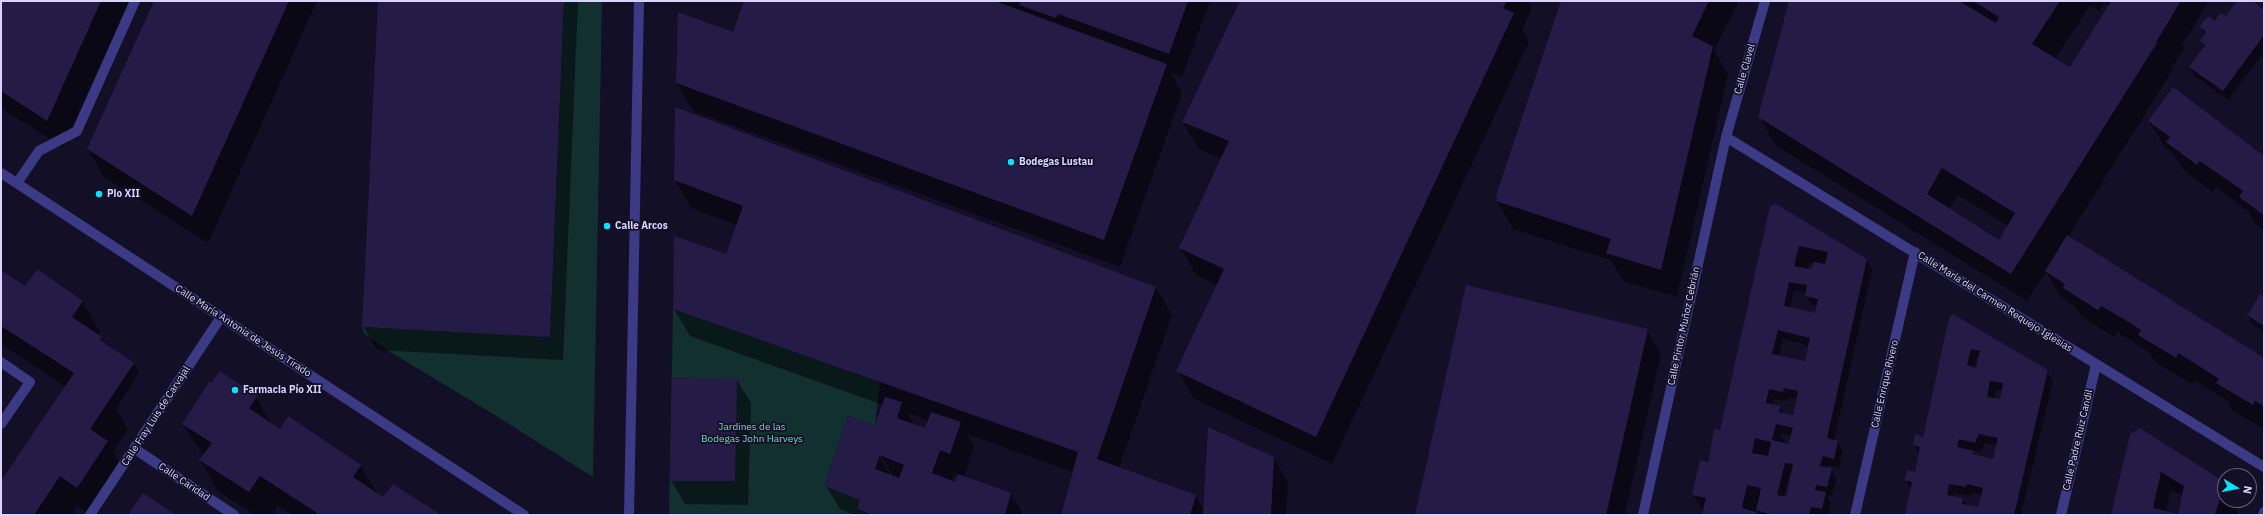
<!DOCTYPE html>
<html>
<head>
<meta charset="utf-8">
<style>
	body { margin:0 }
	#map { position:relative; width:2265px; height:516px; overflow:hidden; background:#130f26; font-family:"IBM Plex Sans",sans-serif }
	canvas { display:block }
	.frame { position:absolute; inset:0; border:2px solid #d9d4ff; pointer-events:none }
	.north { position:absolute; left:2217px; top:468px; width:40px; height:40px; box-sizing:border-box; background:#130f26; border:1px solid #625e7d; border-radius:50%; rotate:100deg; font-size:11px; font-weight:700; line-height:16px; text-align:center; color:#d9d4ff }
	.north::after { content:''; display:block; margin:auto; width:14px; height:18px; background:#00e5ff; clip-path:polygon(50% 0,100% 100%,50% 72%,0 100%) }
</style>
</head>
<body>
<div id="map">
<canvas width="2265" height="516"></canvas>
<div class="frame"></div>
<div class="north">N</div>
</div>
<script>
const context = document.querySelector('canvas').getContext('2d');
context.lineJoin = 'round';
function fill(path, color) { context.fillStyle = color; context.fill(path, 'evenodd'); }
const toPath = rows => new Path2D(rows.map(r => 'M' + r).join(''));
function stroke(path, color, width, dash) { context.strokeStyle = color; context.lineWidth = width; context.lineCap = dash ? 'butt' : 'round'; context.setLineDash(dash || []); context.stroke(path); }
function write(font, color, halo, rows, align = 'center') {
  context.font = font + ' "IBM Plex Sans",sans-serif'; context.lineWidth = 3.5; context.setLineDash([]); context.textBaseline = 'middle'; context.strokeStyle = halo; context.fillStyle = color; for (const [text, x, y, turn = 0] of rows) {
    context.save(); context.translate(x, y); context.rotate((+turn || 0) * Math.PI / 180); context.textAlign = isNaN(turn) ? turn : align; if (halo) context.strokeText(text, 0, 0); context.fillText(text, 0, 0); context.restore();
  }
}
fill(toPath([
	[564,1,602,1,593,477,493,414,392,353,364,333,362,327,550,336],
	[673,309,880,382,875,425,848,416,825,485,860,500,857,509,868,515,669,515]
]), '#12302f');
fill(toPath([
	[1,1,129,1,63,147,1,108],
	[155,1,317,1,208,243,104,177,88,149],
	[379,1,578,1,563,360,377,350,363,326],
	[740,1,1210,1,1182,77,1171,73,1182,93,1120,267,693,111,677,83,734,33,745,3],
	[1241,1,1528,1,1532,8,1522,29,1529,42,1332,464,1193,398,1178,370,1217,285,1196,275,1180,247,1222,159,1199,149,1183,122],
	[1562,1,1739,1,1714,50,1728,74,1677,297,1623,281,1611,260,1513,229,1497,201],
	[1790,1,2209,1,2182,45,2184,49,2171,69,2172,71,2068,237,2264,359,2264,429,2233,411,2228,401,2194,380,2192,384,2155,362,2149,352,2117,332,2114,337,2080,315,2075,306,2062,298,2046,271,2027,301,1775,145,1760,117],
	[2104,3,2109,6,2070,68,2055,59,2090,5,2099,11],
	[1958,195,2008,226,1999,241,1949,210],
	[2239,1,2251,1,2264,11,2264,52,2228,100,2195,76,2190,67,2204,47,2201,41,2205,35,2201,27,2226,18],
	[676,108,1156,288,1172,315,1119,468,1195,495,1204,511,1274,458,1288,482,1286,515,1062,515,1073,472,967,434,974,447,964,477,1011,494,1023,515,853,515,840,509,826,486,876,427,883,405,690,336,674,309,726,256,737,225,691,208,675,180],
	[908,413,929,421,926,429,914,425],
	[878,450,893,476,891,476,876,451],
	[954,473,958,475,956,483,951,482],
	[2149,121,2264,157,2264,230,2256,224,2248,211,2216,187,2213,192,2183,170,2175,156,2165,148],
	[1771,207,1867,260,1872,270,1834,441,1837,441,1843,451,1839,468,1828,465,1827,468,1831,469,1836,479,1832,496,1827,495,1831,503,1828,515,1760,515,1756,508,1756,515,1703,515,1703,512,1693,495,1721,432],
	[1809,263,1813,264,1811,270,1808,269],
	[1794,291,1806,293,1811,305,1817,306,1815,315,1790,308],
	[1783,339,1809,346,1805,362,1779,356],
	[1789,397,1797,399,1794,416,1783,413,1779,407,1772,406,1774,399,1788,401],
	[1780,433,1792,436,1789,445,1785,444],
	[1790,472,1792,473,1787,498,1784,498],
	[1,271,26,287,82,301,100,332,98,335,105,345,134,364,139,373,116,409,128,430,113,451,125,472,97,515,91,515,77,506,72,515,1,515,1,483,66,387,1,344],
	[2264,298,2264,331,2253,325,2248,315],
	[1950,319,2047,371,2053,381,2021,515,1906,515,1911,490,1906,480,1916,473,1920,455,1914,445,1924,438],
	[1976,358,1980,358,1977,369,1974,368],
	[1996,390,2002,391,2000,400,1994,399],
	[1984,443,1997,446,1994,461,1976,456,1972,450,1981,452],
	[1954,493,1971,496,1972,493,1982,495,1979,508,1966,506,1963,499,1953,497],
	[1647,330,1661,354,1625,515,1416,515],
	[737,380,751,403,748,505,685,504,671,480],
	[256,397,272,425,360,465,377,494,384,499,439,515,292,515,278,506,272,515,256,515,218,491,200,460,203,456,183,424],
	[2131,434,2223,482,2225,486,2225,500,2234,500,2238,508,2237,515,2179,515,2183,496,2171,490,2166,512,2179,515,2112,515]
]), '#0007');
fill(toPath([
	[1,1,101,1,47,121,1,91],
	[154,1,289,1,192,216,87,149],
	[378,1,564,1,550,337,362,327],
	[744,1,995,1,1167,64,1104,240,676,83,678,12,733,32],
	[1020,1,1188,1,1169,54,1058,14,1056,18,1019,5],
	[1240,1,1507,1,1503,8,1514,13,1316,437,1176,371,1224,269,1179,248,1229,141,1182,122],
	[1561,1,1709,1,1692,36,1713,46,1661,270,1606,253,1611,239,1496,201,1497,197,1496,196],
	[1789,1,1959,1,1996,23,1999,17,1973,1,2060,1,2032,44,2070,67,2111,1,2181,1,2156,42,2157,43,2011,274,1758,117],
	[1942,168,2015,213,1999,240,1927,194],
	[2237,1,2253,1,2264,10,2264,35,2223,91,2189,67,2205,45,2200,41,2206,32,2200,27,2204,21,2208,16,2215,21,2220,13,2226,16],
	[2173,87,2264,156,2264,215,2239,197,2243,191,2200,161,2197,165,2166,142,2170,137,2148,121],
	[675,107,1156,287,1097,459,1196,495,1190,515,1061,515,1078,452,673,309,674,236,726,254,743,206,674,180],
	[1776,204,1867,259,1827,438,1838,441,1834,459,1823,456,1820,466,1832,468,1827,487,1816,485,1815,490,1826,492,1822,509,1811,507,1809,515,1773,515,1756,510,1761,488,1747,485,1742,508,1756,512,1755,515,1702,515,1706,498,1692,495,1700,460,1708,462,1714,429,1720,430,1770,206],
	[1799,246,1828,252,1825,264,1813,262,1811,269,1794,266],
	[1789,282,1807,285,1805,296,1818,299,1815,313,1784,306],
	[1778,330,1810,338,1805,361,1772,354],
	[1784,388,1798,391,1793,415,1779,412,1780,406,1766,403,1769,389,1783,392],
	[1776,424,1793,428,1788,444,1772,440],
	[1755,438,1771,442,1768,456,1752,453],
	[1785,463,1793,464,1786,497,1777,495],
	[2067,235,2264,358,2264,406,2255,401,2253,405,2216,383,2219,379,2199,366,2178,353,2176,358,2138,335,2141,330,2122,318,2101,306,2098,310,2063,288,2065,284,2045,271],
	[37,269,83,301,72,317,102,337,100,340,134,363,90,429,108,441,77,488,60,476,34,515,1,515,1,481,74,373,1,326,1,270,25,286],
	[1466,285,1648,329,1606,515,1415,515],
	[2260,294,2264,297,2264,326,2247,315],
	[1953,314,2048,370,2014,515,1905,515,1912,482,1904,480,1907,470,1915,472,1920,447,1913,445,1915,434,1923,437,1949,318],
	[1971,349,1980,351,1976,368,1967,365],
	[1990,381,2003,383,2000,399,1987,397],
	[1979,434,1998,438,1993,459,1973,454,1974,451,1957,447,1959,439,1975,443],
	[1949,484,1966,487,1967,484,1983,488,1978,507,1962,504,1963,498,1947,495],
	[220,371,257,396,249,408,280,429,288,416,361,465,353,477,383,497,393,484,441,515,315,515,317,513,260,476,249,492,199,460,212,443,182,424,209,382,211,383],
	[672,377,737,379,735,481,670,481],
	[885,397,902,402,897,418,925,428,931,412,961,422,950,454,940,450,932,473,955,482,958,474,1011,493,1005,515,872,515,857,509,860,500,825,486,848,416,875,425],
	[880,455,904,465,899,478,875,469],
	[1208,427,1274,457,1271,515,1203,515],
	[2140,428,2223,481,2222,488,2225,488,2225,501,2219,500,2215,515,2111,515,2130,434],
	[2161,472,2184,486,2178,514,2153,508],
	[143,493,176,515,128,515]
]), '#241b47');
stroke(toPath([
	[1726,137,2264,467],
	[17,183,39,151,77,131,135,1],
	[1,362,30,382,1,424],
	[135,449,234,515],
	[90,515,221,317],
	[1643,515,1726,137,1765,1],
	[1855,515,1915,252],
	[2061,515,2096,365],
	[2263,515,2264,512]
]), '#3d3a85', 10);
stroke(toPath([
	[1,173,524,515],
	[629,515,639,1]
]), '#3d3a85', 10);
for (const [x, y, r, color] of [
	[1011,162,4,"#00e5ff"],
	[99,194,4,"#00e5ff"],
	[607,226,4,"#00e5ff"],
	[235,390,4,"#00e5ff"]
]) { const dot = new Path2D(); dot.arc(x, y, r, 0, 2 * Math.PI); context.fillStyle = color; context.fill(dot); stroke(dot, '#130f26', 1.5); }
write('10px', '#d9d4ff', '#130f26', [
	["Calle Clavel",1745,69,-74],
	["Calle María del Carmen Requejo Iglesias",1995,302,32],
	["Calle Pintor Muñoz Cebrián",1684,326,-78],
	["Calle María Antonia de Jesús Tirado",243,331,33],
	["Calle Enrique Rivero",1885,384,-77],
	["Calle Fray Luis de Carvajal",156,416,-57],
	["Calle Padre Ruiz Candil",2078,440,-77],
	["Calle Caridad",184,482,34]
]);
write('bold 10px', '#d9d4ff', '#130f26', [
	["Bodegas Lustau",1019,162],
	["Pio XII",107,194],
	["Calle Arcos",615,226],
	["Farmacia Pío XII",243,390]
], 'left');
write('10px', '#5fe0c0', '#130f26', [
	["Jardines de las",752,427],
	["Bodegas John Harveys",752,439]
]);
</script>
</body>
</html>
